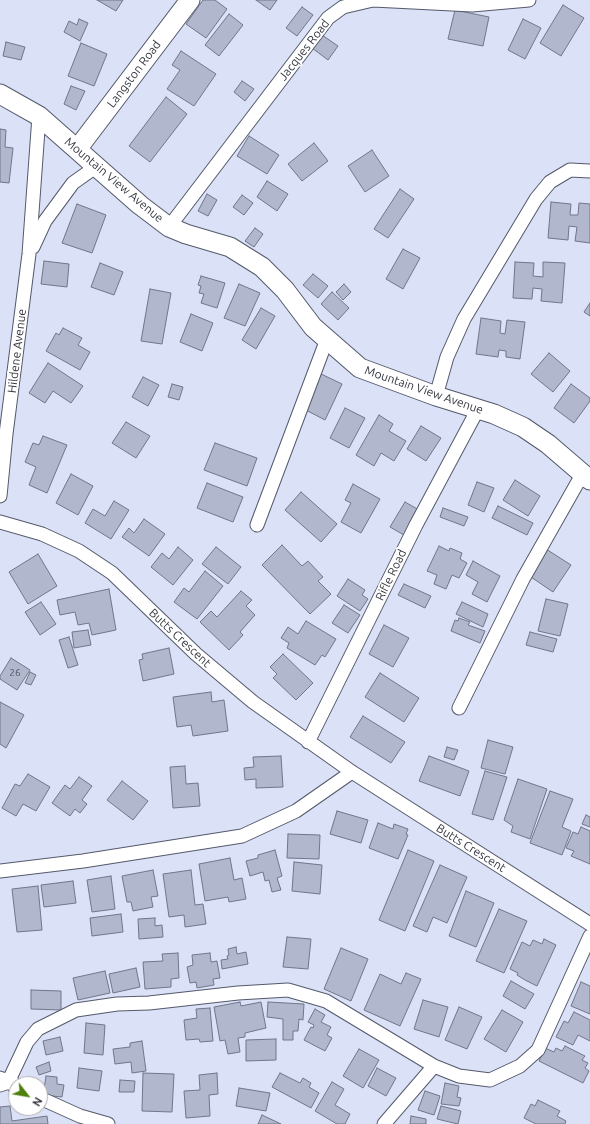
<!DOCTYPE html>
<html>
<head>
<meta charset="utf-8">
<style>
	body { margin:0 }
	#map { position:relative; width:590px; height:1124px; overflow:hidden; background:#dbe1f6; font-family:Ubuntu,sans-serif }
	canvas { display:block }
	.north { position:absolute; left:8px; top:1076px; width:40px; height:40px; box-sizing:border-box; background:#fff; border:1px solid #aeafb3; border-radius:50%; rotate:121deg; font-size:11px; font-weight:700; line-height:16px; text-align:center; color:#353840 }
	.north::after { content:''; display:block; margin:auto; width:14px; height:18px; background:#4f7f0e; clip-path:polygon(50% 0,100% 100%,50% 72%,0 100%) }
</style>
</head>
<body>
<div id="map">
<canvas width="590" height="1124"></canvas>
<div class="north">N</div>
</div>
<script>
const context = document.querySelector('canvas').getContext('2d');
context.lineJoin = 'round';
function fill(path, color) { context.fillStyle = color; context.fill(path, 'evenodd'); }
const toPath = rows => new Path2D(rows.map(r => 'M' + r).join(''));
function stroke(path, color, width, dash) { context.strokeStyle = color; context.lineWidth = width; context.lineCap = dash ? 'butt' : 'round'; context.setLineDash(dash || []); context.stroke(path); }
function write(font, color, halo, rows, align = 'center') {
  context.font = font + ' Ubuntu,sans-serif'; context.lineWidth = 3.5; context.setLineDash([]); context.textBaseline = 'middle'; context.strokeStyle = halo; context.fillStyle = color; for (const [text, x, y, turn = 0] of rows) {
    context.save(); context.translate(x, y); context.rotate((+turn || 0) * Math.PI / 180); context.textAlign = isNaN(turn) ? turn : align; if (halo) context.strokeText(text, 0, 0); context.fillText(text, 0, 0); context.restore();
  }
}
const building = toPath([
	[97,0,123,0,116,11,97,0],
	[203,0,215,0,227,9,206,38,186,24,203,0],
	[256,0,277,0,270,10,256,0],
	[563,5,584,18,561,56,540,43,563,5],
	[302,7,313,15,297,36,286,28,302,7],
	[455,10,489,17,483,46,448,39,455,10],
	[229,14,243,25,219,56,205,45,229,14],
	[79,19,88,23,80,41,64,32,69,21,77,25,79,19],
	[523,19,541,28,525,59,508,50,523,19],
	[322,35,338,46,328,60,312,48,322,35],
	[6,42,25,47,21,60,3,56,6,42],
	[81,43,107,54,94,86,68,76,81,43],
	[181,51,216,74,194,106,167,89,180,70,172,65,181,51],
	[242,81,254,89,245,101,234,92,242,81],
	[71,86,85,91,76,110,64,104,71,86],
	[166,97,187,114,150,162,129,146,166,97],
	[0,129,6,130,5,147,13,148,9,183,0,182,0,129],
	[249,136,279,155,267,174,237,156,249,136],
	[314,143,328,161,302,181,288,164,314,143],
	[372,150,389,176,365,192,348,166,372,150],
	[267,181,288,194,277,211,257,197,267,181],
	[400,189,414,199,388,238,374,229,400,189],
	[207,194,217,200,208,216,198,211,207,194],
	[242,195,253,203,244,215,233,207,242,195],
	[551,202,571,204,570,215,578,215,579,203,590,204,590,243,575,241,577,227,569,226,568,240,548,238,551,202],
	[77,204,106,215,92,253,62,243,77,204],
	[255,228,263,234,254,247,245,241,255,228],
	[403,249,420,258,403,289,386,279,403,249],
	[44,261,69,264,67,287,41,284,44,261],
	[515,262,534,263,533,276,543,277,543,262,565,263,562,303,541,301,542,289,533,288,532,299,513,298,515,262],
	[100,263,123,272,114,295,91,287,100,263],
	[313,274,328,286,318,298,303,285,313,274],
	[201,276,225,283,217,308,201,303,204,294,199,293,201,286,198,285,201,276],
	[239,284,260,293,245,326,224,318,239,284],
	[344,284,351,292,343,300,336,292,344,284],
	[150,289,171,293,162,344,141,341,150,289],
	[332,292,349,308,338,320,321,304,332,292],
	[590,303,590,316,584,312,590,303],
	[261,308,275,316,256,349,242,340,261,308],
	[191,314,213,323,202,351,180,342,191,314],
	[481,318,501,321,500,333,505,334,507,320,525,322,520,359,506,357,506,351,499,350,498,357,476,354,481,318],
	[63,328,82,338,78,345,90,352,80,370,46,351,56,333,59,335,63,328],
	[549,353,570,371,553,392,531,374,549,353],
	[48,363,83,386,71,403,53,391,45,403,29,393,48,363],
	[319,373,342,384,325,420,302,408,319,373],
	[143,377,159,385,148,406,132,397,143,377],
	[172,384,183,387,179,400,168,397,172,384],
	[571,384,590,398,590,401,574,423,554,408,571,384],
	[345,408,365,418,349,448,330,438,345,408],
	[379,415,393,424,389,431,406,441,394,461,381,453,374,466,356,455,379,415],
	[126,422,150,436,136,458,112,443,126,422],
	[421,426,441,438,426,461,407,449,421,426],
	[43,436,67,445,47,493,29,485,36,467,25,462,33,443,39,445,43,436],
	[215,443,257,458,247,486,204,470,215,443],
	[71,474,93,486,78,515,56,503,71,474],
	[515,480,540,496,528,516,503,500,515,480],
	[477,482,494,488,484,512,468,505,477,482],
	[207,483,243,497,233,522,197,508,207,483],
	[353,484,380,499,361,533,341,522,351,503,345,500,353,484],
	[301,492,337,524,321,542,285,510,301,492],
	[114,501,129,510,111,539,85,523,93,509,105,516,114,501],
	[405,502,419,510,404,535,390,527,405,502],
	[498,506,533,523,527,535,492,518,498,506],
	[443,508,468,517,464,526,440,517,443,508],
	[144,519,165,534,149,556,122,537,129,528,134,533,144,519],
	[282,545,302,566,308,561,323,577,318,581,331,594,310,614,262,565,282,545],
	[439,546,449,551,450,548,462,553,460,559,467,563,459,578,452,575,446,589,434,584,437,575,427,571,439,546],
	[178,547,193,560,173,585,151,567,162,553,169,559,178,547],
	[216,547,241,567,228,584,202,564,216,547],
	[546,549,571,565,553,592,528,575,546,549],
	[38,554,57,586,28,604,9,572,38,554],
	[473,561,500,576,487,602,472,594,478,582,466,575,473,561],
	[205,571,223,586,197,619,174,602,184,588,189,592,205,571],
	[348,579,365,590,362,595,368,599,360,611,337,596,348,579],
	[404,584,431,596,425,608,398,595,404,584],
	[109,589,116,630,92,635,89,623,78,625,75,612,60,615,57,600,109,589],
	[241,591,252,600,246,606,255,615,240,632,243,635,229,650,200,622,211,611,217,617,241,591],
	[546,599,568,604,560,636,538,631,546,599],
	[41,602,56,624,40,635,25,612,41,602],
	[462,602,488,614,483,627,456,614,462,602],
	[344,605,360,615,348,633,332,623,344,605],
	[459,618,470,622,468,625,485,631,480,643,451,631,455,620,458,621,459,618],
	[306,621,336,639,325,657,322,655,315,665,287,648,289,643,281,638,288,627,298,634,306,621],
	[384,625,409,638,393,667,369,654,384,625],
	[88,630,91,645,74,648,72,632,88,630],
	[530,632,557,639,553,652,526,645,530,632],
	[69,637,78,665,68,668,59,640,69,637],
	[169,648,174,674,143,681,139,660,143,659,142,654,169,648],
	[283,654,313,683,296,700,273,678,277,674,270,667,283,654],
	[11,658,30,670,17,690,0,679,0,676,11,658],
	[30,672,36,675,31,685,25,683,30,672],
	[380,673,419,698,404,722,365,697,380,673],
	[211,692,212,702,224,700,228,731,193,736,191,725,177,727,173,697,211,692],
	[0,702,24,715,6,748,0,744,0,702],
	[363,716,405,742,391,763,350,737,363,716],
	[488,740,513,747,505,774,481,768,488,740],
	[447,747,458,750,454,760,444,757,447,747],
	[281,756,283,787,256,788,256,779,245,780,244,768,254,767,253,757,281,756],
	[429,756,469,771,460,796,419,781,429,756],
	[185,766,186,784,198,783,200,806,173,808,170,767,185,766],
	[485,771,507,777,493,820,472,814,485,771],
	[28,774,50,787,36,811,23,804,16,816,2,808,15,784,20,786,28,774],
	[79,777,92,786,82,800,87,804,80,813,75,809,70,816,52,803,65,785,70,789,79,777],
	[518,779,547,789,530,839,511,832,513,826,504,820,518,779],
	[122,781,148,801,133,820,107,800,122,781],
	[550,791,573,799,562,827,571,831,562,855,530,843,550,791],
	[337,811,368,820,361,843,330,834,337,811],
	[586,815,590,817,590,827,582,824,586,815],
	[378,823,393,829,394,824,408,829,406,834,408,835,398,859,369,848,378,823],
	[581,827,590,831,590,864,571,856,574,851,566,848,573,832,578,834,581,827],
	[288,834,320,835,319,859,287,858,288,834],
	[275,850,282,876,277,878,281,890,272,892,269,880,265,881,263,872,250,876,246,861,258,858,258,855,275,850],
	[408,850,434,861,405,931,379,920,408,850],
	[230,858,234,880,242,878,246,899,229,902,228,897,205,901,199,864,230,858],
	[294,862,322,865,320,894,292,891,294,862],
	[440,865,467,877,447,923,433,917,427,932,413,926,440,865],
	[153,870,158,896,151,897,153,907,133,911,131,902,127,902,122,876,153,870],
	[191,870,195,905,203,904,206,924,185,927,184,915,169,917,163,874,191,870],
	[111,876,115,909,92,912,87,880,111,876],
	[73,881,76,903,44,907,41,885,73,881],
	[38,886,42,930,17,932,12,889,38,886],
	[466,891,494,903,476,947,449,936,466,891],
	[499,909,527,921,504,973,476,961,499,909],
	[121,914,123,932,92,936,90,918,121,914],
	[155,918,155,926,162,925,163,937,139,939,138,919,155,918],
	[287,937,311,939,308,969,283,967,287,937],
	[544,939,556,945,537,986,525,980,517,975,518,973,510,969,522,942,530,946,533,940,542,944,544,939],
	[236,947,237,954,246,952,248,964,222,969,221,960,228,959,227,956,229,955,228,949,236,947],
	[341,948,368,959,351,1001,324,989,341,948],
	[178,953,179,978,171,979,171,987,145,989,143,962,163,961,162,954,178,953],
	[210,953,211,962,217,961,220,978,213,979,214,985,197,988,196,982,190,983,187,967,193,965,192,955,210,953],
	[136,968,140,987,113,993,109,974,136,968],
	[105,971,110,993,78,1000,73,978,105,971],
	[406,973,421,979,400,1026,364,1010,380,974,401,984,406,973],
	[511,981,534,994,525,1009,503,996,511,981],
	[581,982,590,986,590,1014,571,1006,581,982],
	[31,990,61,991,61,1010,31,1009,31,990],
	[423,1000,448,1007,439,1037,414,1029,423,1000],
	[240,1002,241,1006,261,1002,266,1028,245,1033,245,1037,238,1038,240,1052,228,1054,225,1040,220,1041,214,1007,240,1002],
	[268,1002,304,1004,303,1020,299,1019,298,1031,293,1031,293,1040,283,1040,283,1019,267,1017,268,1002],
	[459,1007,482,1017,467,1049,445,1040,459,1007],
	[210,1008,213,1041,200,1042,199,1039,186,1040,184,1020,197,1018,196,1009,210,1008],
	[315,1009,325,1015,321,1022,331,1027,327,1035,332,1038,325,1051,304,1040,311,1027,313,1028,314,1025,308,1022,315,1009],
	[502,1010,523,1022,506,1052,484,1039,502,1010],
	[574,1012,590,1020,590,1041,578,1035,573,1045,556,1037,564,1021,568,1023,574,1012],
	[86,1023,105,1025,103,1055,84,1053,86,1023],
	[60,1037,63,1051,46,1055,43,1041,60,1037],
	[276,1039,276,1060,246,1061,246,1040,276,1039],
	[142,1041,146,1071,132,1073,131,1062,115,1064,113,1049,130,1047,130,1043,142,1041],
	[565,1046,585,1056,582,1060,588,1063,585,1068,589,1071,583,1083,539,1061,545,1048,554,1052,556,1048,562,1051,565,1046],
	[359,1049,379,1060,363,1088,343,1076,359,1049],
	[49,1062,51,1071,39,1075,36,1067,49,1062],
	[79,1068,102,1071,99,1091,77,1088,79,1068],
	[377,1068,396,1078,386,1096,368,1086,377,1068],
	[143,1073,174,1074,172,1112,142,1111,143,1073],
	[217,1073,218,1094,209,1095,210,1116,186,1118,184,1091,200,1090,199,1075,217,1073],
	[280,1073,300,1083,303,1078,311,1083,309,1087,319,1093,311,1108,272,1087,280,1073],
	[46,1076,57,1077,57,1084,64,1085,62,1097,43,1095,46,1076],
	[120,1080,135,1081,134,1092,119,1092,120,1080],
	[332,1082,344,1089,335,1105,350,1114,345,1124,337,1124,315,1111,332,1082],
	[445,1083,459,1086,457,1097,461,1098,459,1106,441,1104,445,1083],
	[239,1088,270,1093,266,1111,236,1106,239,1088],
	[425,1091,440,1096,434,1115,418,1110,425,1091],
	[538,1100,560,1111,557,1116,566,1121,565,1124,536,1124,524,1118,531,1104,535,1106,538,1100],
	[10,1106,12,1121,47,1116,48,1124,0,1124,0,1107,10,1106],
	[441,1106,461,1111,458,1124,437,1119,441,1106],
	[262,1115,281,1124,258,1124,262,1115],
	[411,1116,426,1119,426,1124,410,1124,411,1116]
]);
fill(building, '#b1b7cc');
stroke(building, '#717689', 1);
const lane = toPath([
	[0,1075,10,1078]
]);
const street = toPath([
	[169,227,328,18,343,7,373,0,472,5,529,0],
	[33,247,45,221,73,183,97,166],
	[436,396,447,357,464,319,536,199,550,182,570,170,590,171],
	[0,496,6,434,29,254,39,116],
	[0,522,42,534,79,551,112,573,196,654,253,702,352,772,590,924],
	[257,525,327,339],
	[459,708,523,579,583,473],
	[308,742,416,525,478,409],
	[0,871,83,861,242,836,296,811,352,772],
	[0,1085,12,1081],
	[16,1087,13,1085,10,1078,27,1042,38,1029,76,1010,117,1004,149,1003,238,993,288,990,326,1001,434,1066,459,1076,490,1080,520,1066,538,1050,590,936],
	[40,1098,80,1116,108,1124],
	[384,1124,434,1066]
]);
const secondary = toPath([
	[0,94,39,116,140,205,169,227,186,234,230,247,262,267,285,290,313,327,360,368,436,396,494,414,523,427,548,444,590,480],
	[78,148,190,0]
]);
stroke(lane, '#54596b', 9);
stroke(street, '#54596b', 15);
stroke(secondary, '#54596b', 21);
stroke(lane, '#fff', 7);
stroke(street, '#fff', 13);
stroke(secondary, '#fff', 19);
write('10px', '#545863', null, [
	["26",15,673]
]);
write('12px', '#353840', '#fff', [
	["Jacques Road",304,50,-52],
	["Langston Road",134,74,-53],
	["Mountain View Avenue",114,180,40],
	["Hildene Avenue",17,351,-83],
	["Mountain View Avenue",424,390,19],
	["Rifle Road",391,575,-64],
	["Butts Crescent",180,638,43],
	["Butts Crescent",471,848,32]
]);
</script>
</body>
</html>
